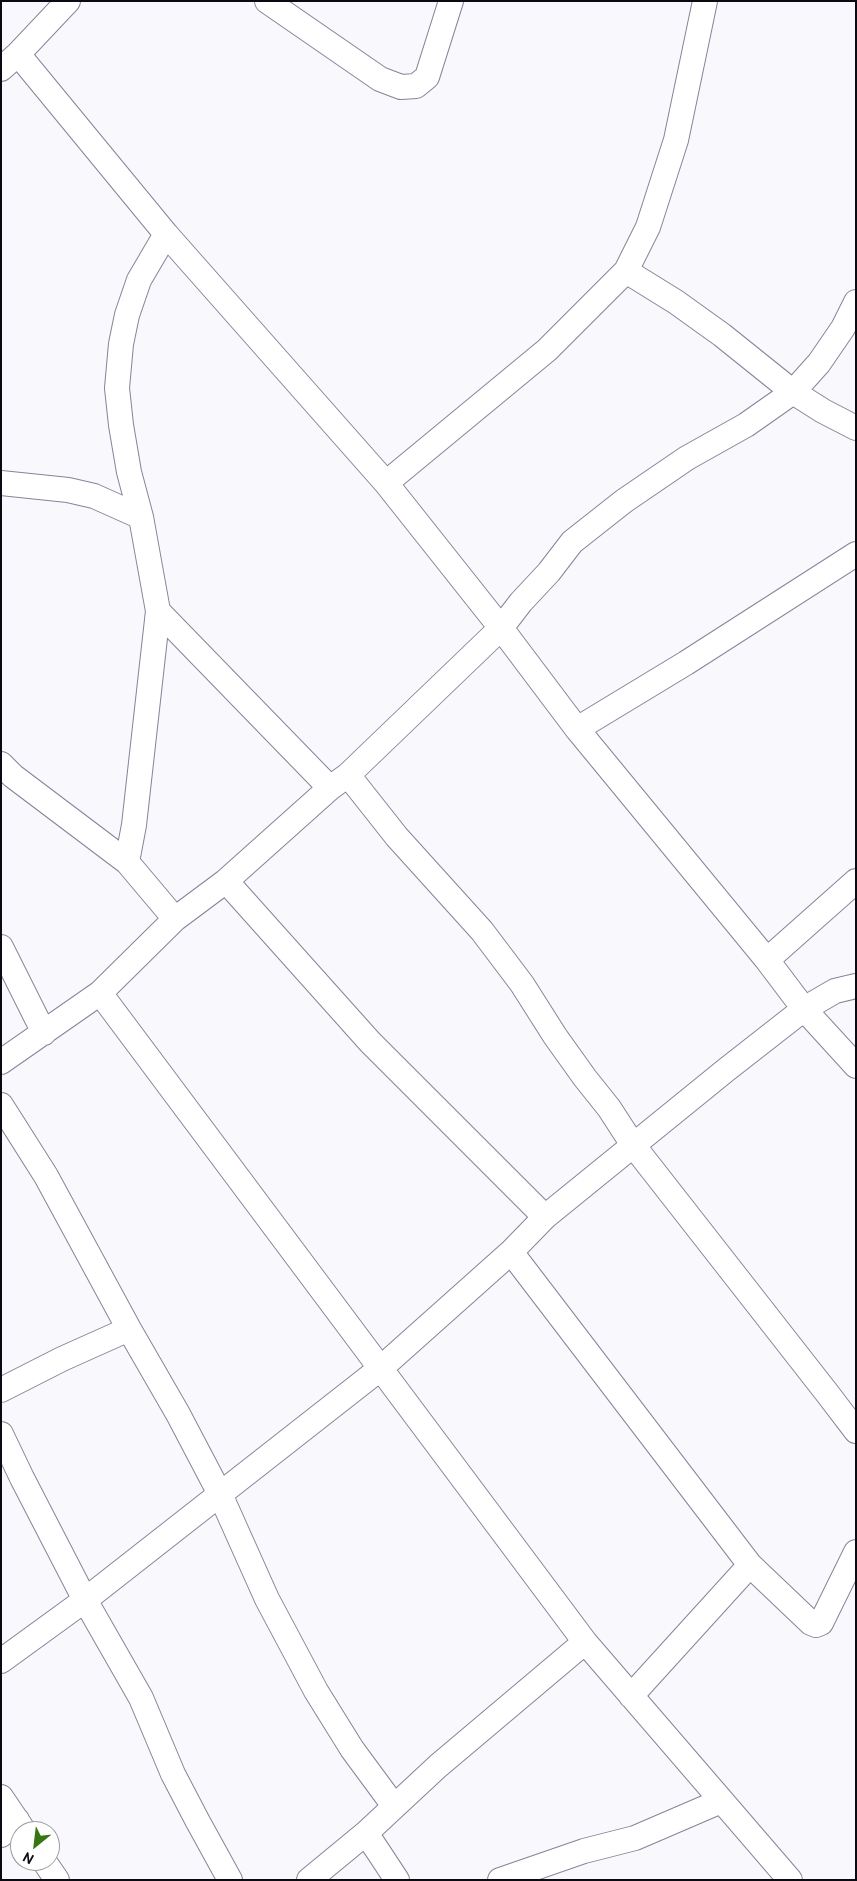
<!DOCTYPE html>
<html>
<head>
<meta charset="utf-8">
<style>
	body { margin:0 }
	#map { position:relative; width:857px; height:1881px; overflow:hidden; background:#f9f8fd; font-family:Cabin,sans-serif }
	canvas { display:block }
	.frame { position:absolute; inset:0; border:2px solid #0b0a12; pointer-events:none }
	.north { position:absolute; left:10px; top:1821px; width:50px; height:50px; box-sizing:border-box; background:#fff; border:1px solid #9d9da0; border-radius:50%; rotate:209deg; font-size:14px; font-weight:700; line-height:20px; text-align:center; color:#0b0a12 }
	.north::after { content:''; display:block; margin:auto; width:18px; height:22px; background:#377713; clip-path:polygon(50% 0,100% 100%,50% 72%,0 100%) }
</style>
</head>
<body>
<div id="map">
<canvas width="857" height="1881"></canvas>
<div class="frame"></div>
<div class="north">N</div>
</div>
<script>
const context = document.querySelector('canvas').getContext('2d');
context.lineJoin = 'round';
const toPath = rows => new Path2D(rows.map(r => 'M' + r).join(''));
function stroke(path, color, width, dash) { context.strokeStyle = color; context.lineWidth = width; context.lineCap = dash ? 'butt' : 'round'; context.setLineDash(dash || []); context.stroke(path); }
const street = toPath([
	[267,1,380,79,401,87,416,86,427,77,451,1],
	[18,54,166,234,386,483,501,628,577,729,767,960,804,1009,856,1066],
	[1,69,18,54,68,1],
	[626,271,676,302,722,335,793,392,823,411,856,428],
	[1,483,68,490,94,496,141,517],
	[386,483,547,350,626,271,648,227,676,140,705,1],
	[158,611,330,788],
	[577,729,686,663,856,554],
	[1,764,13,776,127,862,175,919],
	[348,775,397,837,482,931,522,984,555,1036,585,1078,609,1108,633,1145,827,1393,856,1431],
	[127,862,134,825,158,611,141,517,129,472,121,425,117,388,121,344,127,315,139,280,166,234],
	[226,881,370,1042,545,1217],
	[1,947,44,1033],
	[767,960,856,881],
	[100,993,585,1642,790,1880],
	[1,1062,100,993,175,919,226,881,330,788,348,775,501,628,521,602,549,572,572,542,624,501,687,458,746,425,793,392,819,363,843,328,856,302],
	[1,1105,46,1176,129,1329,178,1414,220,1494,267,1599,316,1691,352,1749,394,1806],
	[511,1252,750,1565,811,1623,816,1625,821,1623,856,1552],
	[1,1390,62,1359,129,1329],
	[1,1434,22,1478,85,1600,141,1698,173,1774,197,1820,230,1880],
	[1,1661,85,1600,381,1368,511,1252,545,1217,726,1070,804,1009,835,991,856,986],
	[631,1696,750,1565],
	[1,1797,24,1831],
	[366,1833,397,1880],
	[1,1835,17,1820],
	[44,1861,57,1880],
	[309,1880,366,1833,438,1766,585,1642],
	[500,1880,584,1851,635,1838,721,1801]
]);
stroke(street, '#868499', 26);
stroke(street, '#fff', 24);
</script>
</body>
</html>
